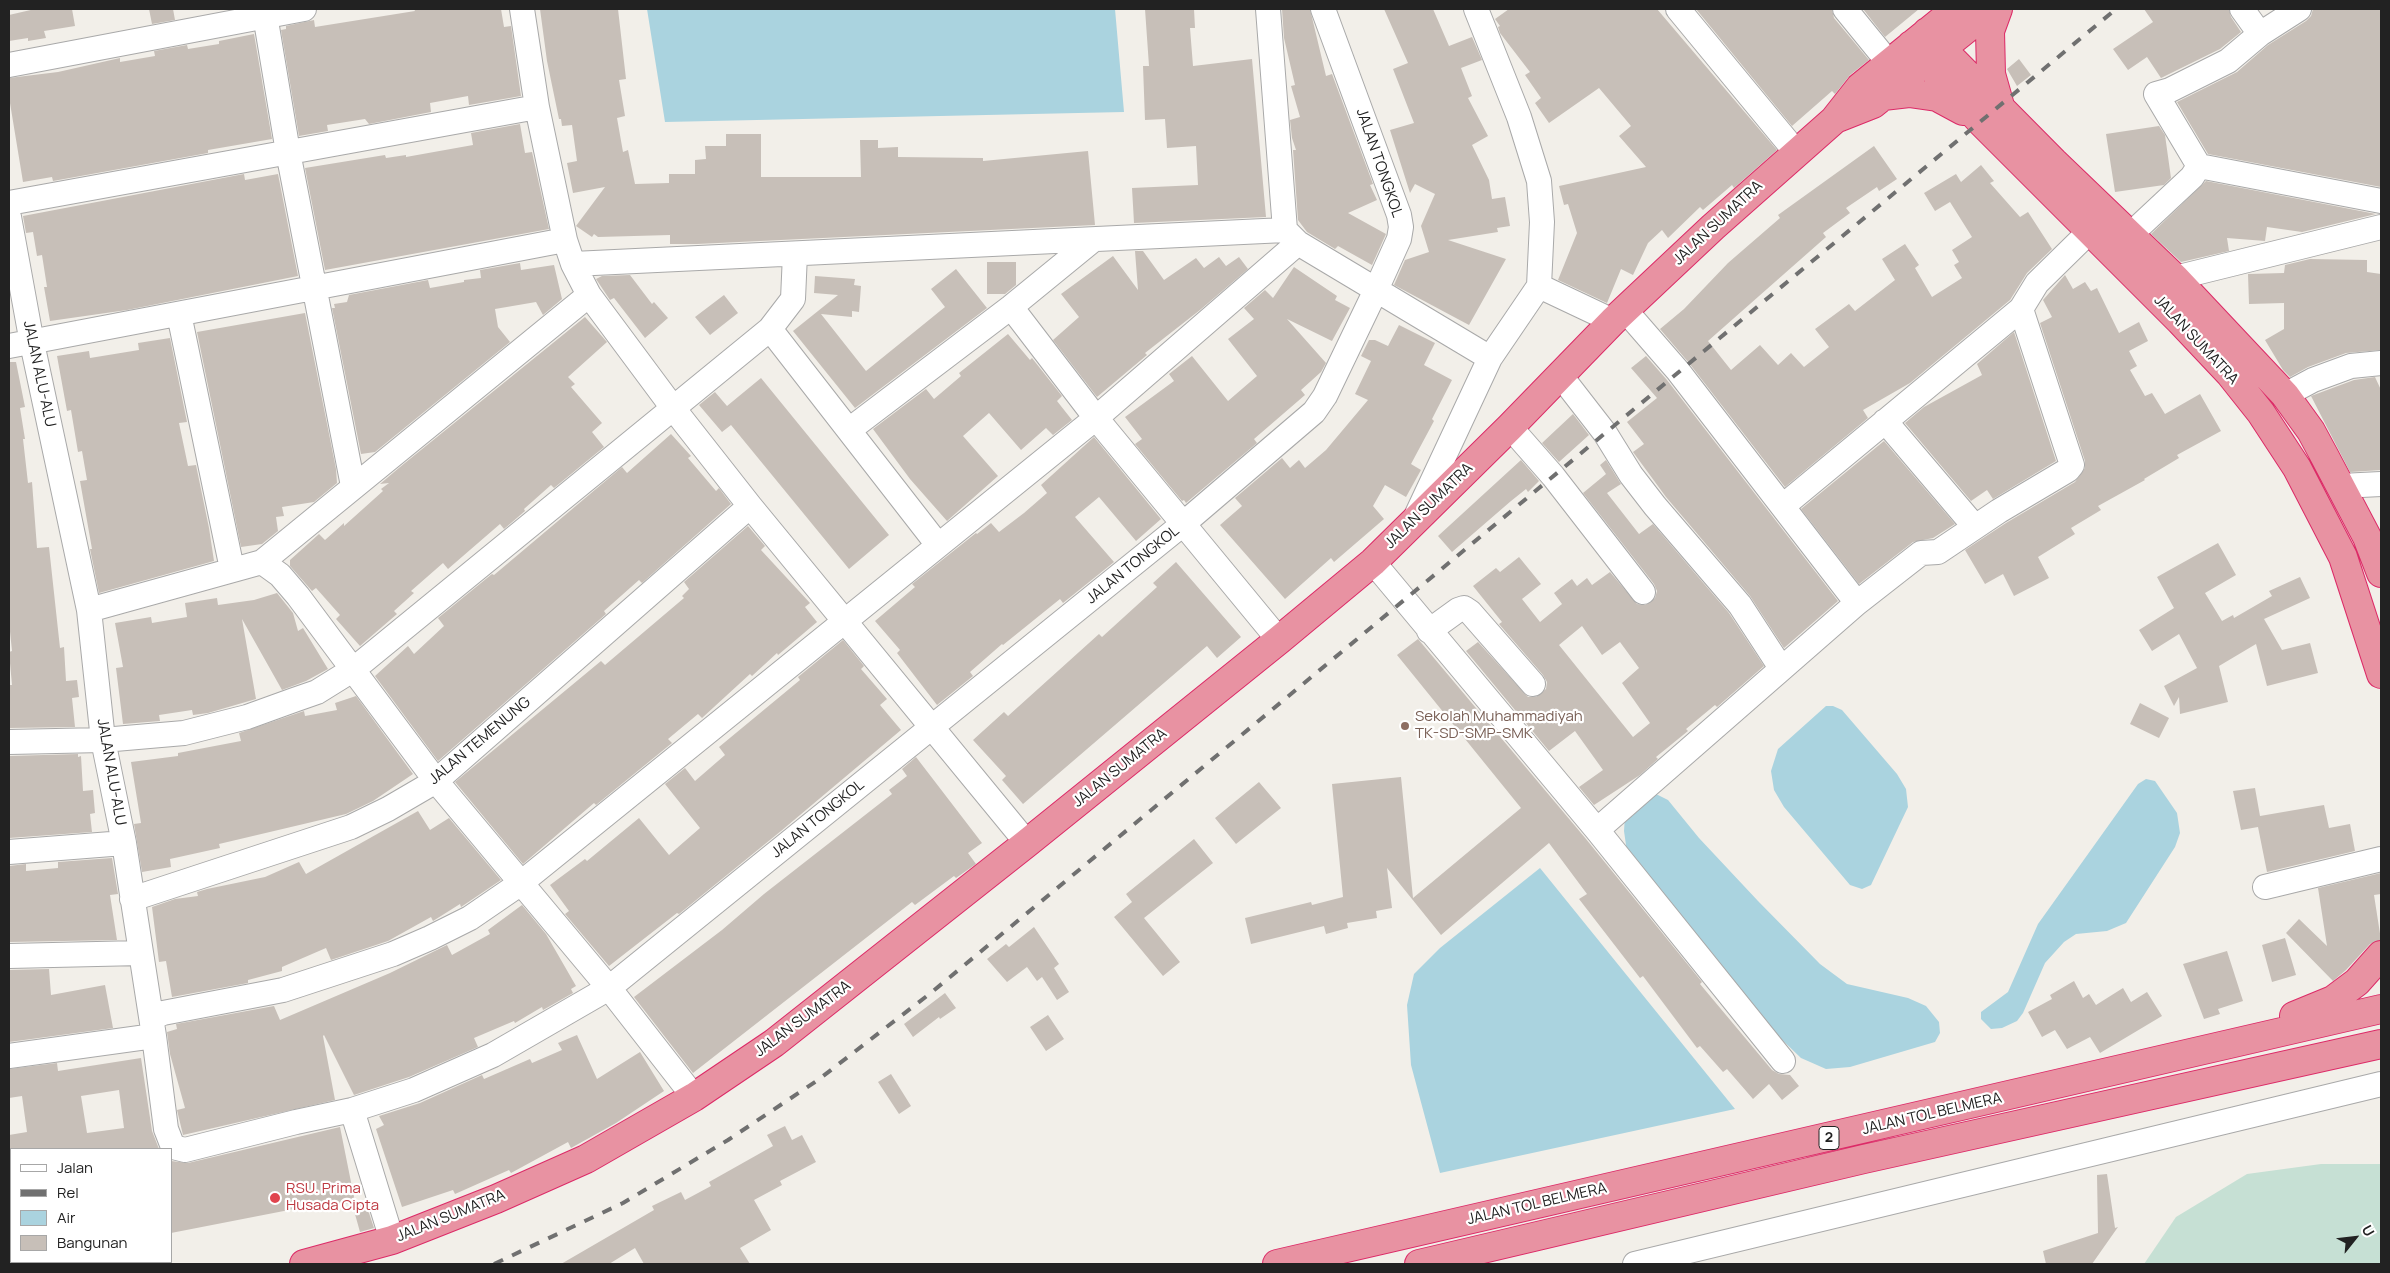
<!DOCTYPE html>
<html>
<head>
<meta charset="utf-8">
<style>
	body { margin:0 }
	#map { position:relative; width:2390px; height:1273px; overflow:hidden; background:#f2efe9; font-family:Manrope,sans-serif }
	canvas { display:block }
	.frame { position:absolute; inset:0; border:10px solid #222; pointer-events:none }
	.legend { position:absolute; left:10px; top:1148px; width:162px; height:115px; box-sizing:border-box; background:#fff; border:1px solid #a7a7a7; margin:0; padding:6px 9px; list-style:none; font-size:15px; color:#222 }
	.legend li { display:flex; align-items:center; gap:10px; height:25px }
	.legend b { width:25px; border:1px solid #a7a7a7 }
	.north { position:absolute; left:2330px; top:1213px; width:50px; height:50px; -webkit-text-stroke:4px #fff; paint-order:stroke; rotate:61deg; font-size:14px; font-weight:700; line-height:20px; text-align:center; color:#222 }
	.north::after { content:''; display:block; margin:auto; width:18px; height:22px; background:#222; clip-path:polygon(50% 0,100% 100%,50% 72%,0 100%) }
</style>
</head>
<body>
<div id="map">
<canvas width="2390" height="1273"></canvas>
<div class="frame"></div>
<ul class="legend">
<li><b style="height:6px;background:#fff"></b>Jalan</li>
<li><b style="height:6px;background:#707070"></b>Rel</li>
<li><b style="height:14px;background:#aad3df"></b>Air</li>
<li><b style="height:14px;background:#c7bfb8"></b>Bangunan</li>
</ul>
<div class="north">U</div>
</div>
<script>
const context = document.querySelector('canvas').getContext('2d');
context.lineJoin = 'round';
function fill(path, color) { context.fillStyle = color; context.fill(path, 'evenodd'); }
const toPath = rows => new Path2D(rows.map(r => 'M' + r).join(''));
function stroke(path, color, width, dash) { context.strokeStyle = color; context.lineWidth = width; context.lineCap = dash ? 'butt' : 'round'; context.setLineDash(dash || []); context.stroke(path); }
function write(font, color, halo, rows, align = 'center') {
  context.font = font + ' Manrope,sans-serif'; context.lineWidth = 4.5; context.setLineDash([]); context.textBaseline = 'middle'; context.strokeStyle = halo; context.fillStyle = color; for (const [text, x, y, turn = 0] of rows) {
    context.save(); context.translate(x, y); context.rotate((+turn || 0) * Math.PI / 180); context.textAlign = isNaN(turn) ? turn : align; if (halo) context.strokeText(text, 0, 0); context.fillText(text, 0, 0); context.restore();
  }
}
fill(toPath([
	[2321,1164,2381,1164,2381,1264,2144,1264,2176,1217,2247,1174]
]), '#c6e0d4');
fill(toPath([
	[647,9,1115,9,1124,112,665,122],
	[1826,706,1833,706,1842,710,1897,774,1906,789,1908,807,1871,885,1862,889,1850,885,1784,807,1774,790,1771,771,1778,749],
	[2146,779,2155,781,2177,813,2180,833,2175,847,2126,923,2107,931,2076,934,2064,942,2045,963,2023,1013,2017,1021,2002,1028,1991,1029,1981,1019,1981,1012,2008,992,2038,924,2138,784],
	[1656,794,1668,800,1699,838,1758,901,1820,964,1847,984,1908,998,1926,1006,1939,1022,1940,1033,1935,1042,1850,1067,1826,1069,1801,1058,1775,1033,1638,872,1627,852,1624,831,1625,816],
	[1540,868,1735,1109,1440,1173,1411,1065,1407,1005,1414,974,1440,948]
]), '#aad3df');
fill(toPath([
	[35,9,72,9,75,26,44,31,46,38,28,41,28,38,9,41,9,15],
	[149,9,173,9,175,20,152,24],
	[414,9,501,9,504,27,511,26,521,96,469,105,468,96,430,103,431,112,369,124,365,119,327,125,328,131,299,136,281,30,286,29,286,26,314,20,315,27,415,11],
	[540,9,618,9,626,79,619,80,625,116,617,118,623,152,628,150,635,184,669,183,669,174,695,174,695,160,706,159,705,146,726,146,726,134,761,134,761,177,861,177,860,140,878,140,878,148,898,147,898,157,983,158,983,161,1088,151,1095,225,697,244,670,244,670,235,598,237,594,234,592,237,576,226,605,187,573,193,567,163,577,161,572,125,562,126,561,119,559,119,547,61],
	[1145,9,1194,9,1195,28,1190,28,1193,66,1252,59,1266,217,1134,223,1132,188,1198,185,1196,146,1167,148,1165,119,1145,120,1143,66,1149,66],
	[1282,9,1310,9,1326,76,1332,74,1373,184,1370,185,1377,200,1348,213,1386,234,1372,265,1338,246,1335,249,1307,232,1298,220,1293,150,1296,150,1292,138,1290,120,1300,117,1291,86,1295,85,1284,38],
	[1384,9,1433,9,1449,46,1472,37,1482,60,1461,68,1472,96,1468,98,1488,136,1472,145,1489,180,1492,199,1505,197,1510,226,1497,228,1498,232,1448,240,1506,259,1469,325,1394,285,1405,260,1429,252,1421,226,1435,194,1415,184,1410,193,1390,130,1414,123,1393,69,1408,63],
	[1509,9,1657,9,1777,150,1734,188,1732,185,1703,210,1700,207,1668,238,1662,230,1648,243,1633,275,1621,269,1607,303,1558,280,1577,233,1568,204,1564,205,1559,186,1646,167,1619,136,1631,126,1599,88,1549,123,1535,103,1541,98,1525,75,1530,72,1500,33,1498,27,1500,26,1495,19],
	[1696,9,1832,9,1834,18,1869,60,1850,75,1835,94,1832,91,1792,126],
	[1863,9,1919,9,1885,37],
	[2144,9,2229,9,2231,17,2241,32,2220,49,2161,78,2147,57,2128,70,2113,49,2153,22],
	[2313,9,2381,9,2381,187,2208,154,2177,102,2237,72,2268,45,2306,21,2311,16],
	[254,34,272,139,208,150,208,153,53,181,52,177,23,182,9,97,9,78,58,72,120,58,120,62,155,56,154,51,187,45,188,49,219,44,219,41],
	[2019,59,2031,75,2017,86,2007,69],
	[520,124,525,153,532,152,549,229,325,270,305,168,385,155,386,158,406,155,406,157,473,145,471,133],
	[2159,126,2165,135,2171,178,2164,185,2115,192,2106,134],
	[1874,146,1897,179,1879,191,1877,187,1846,208,1850,213,1823,233,1826,237,1708,341,1731,370,1760,345,1778,365,1791,353,1804,367,1829,347,1815,329,1849,304,1855,311,1895,280,1882,259,1905,244,1919,265,1915,268,1932,297,1962,278,1954,265,1959,262,1952,250,1972,237,1950,202,1935,211,1924,193,1956,174,1961,182,1981,165,1994,181,1990,183,2020,217,2028,212,2052,249,2027,273,2010,300,1910,383,1863,410,1868,418,1785,487,1689,363,1660,329,1684,309,1728,263,1780,218,1778,215],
	[244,174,245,180,278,174,298,276,127,310,50,321,44,287,47,287,42,255,37,256,33,232,26,233,23,216],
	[2206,181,2376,214,2302,232,2267,227,2265,241,2227,238,2229,251,2181,262,2151,234],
	[1135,251,1143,251,1164,280,1196,258,1204,268,1219,257,1226,266,1239,257,1248,269,1200,310,1145,353,1147,355,1097,397,1053,340,1079,317,1061,294,1113,256,1138,290],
	[2310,259,2367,260,2367,272,2381,274,2381,350,2346,353,2308,367,2290,377,2283,370,2265,340,2284,329,2284,303,2249,304,2248,274,2284,273,2285,265],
	[987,262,1016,262,1016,285,1005,294,987,294],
	[520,263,521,270,554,265,562,299,543,315,536,302,495,309,498,327,510,342,375,452,361,454,332,308,335,308,334,304,347,302,349,295,428,280,430,288,464,282,464,280,481,278,480,270],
	[1294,267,1337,296,1335,300,1350,308,1332,341,1287,319,1326,363,1321,372,1301,390,1305,395,1254,439,1257,443,1186,503,1184,500,1182,501,1135,444,1142,439,1125,417,1174,381,1169,374,1192,356,1228,401,1257,376,1228,339,1254,319,1244,308,1265,290,1273,298],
	[956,269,987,308,855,408,793,331,838,295,814,293,815,276,855,279,854,285,861,286,859,312,852,311,852,317,821,314,866,371,945,307,931,289],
	[630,275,652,304,654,302,668,318,645,338,614,298,610,300,596,279,602,276],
	[2065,275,2073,289,2085,282,2091,291,2097,288,2119,333,2139,322,2148,341,2129,351,2137,366,2130,370,2145,396,2152,393,2165,414,2200,394,2221,431,2177,455,2179,458,2144,479,2145,480,2098,506,2101,510,2071,528,2075,534,2038,557,2049,578,2014,596,2003,574,1985,584,1965,550,2006,523,2075,482,2085,468,2085,461,2040,323,2052,317,2043,300],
	[724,295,738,313,710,335,695,317],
	[305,313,336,469,337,483,314,502,282,507,284,516,276,517,278,531,262,544,241,547,197,332],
	[585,317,607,342,568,377,575,384,571,387,602,423,592,432,604,447,554,488,551,485,524,509,525,511,504,529,500,524,448,569,443,563,411,591,414,593,394,611,397,614,360,646,336,619,340,615,316,588,312,591,290,566,290,560,319,534,325,540,344,523,344,526,383,491,381,489,389,483,380,484,400,467],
	[1399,325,1435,343,1424,365,1452,380,1432,419,1434,421,1411,464,1421,470,1406,497,1385,485,1373,506,1384,519,1334,562,1331,558,1285,599,1220,525,1242,506,1235,498,1282,458,1290,468,1299,460,1305,468,1326,450,1368,400,1355,394,1371,361,1361,356,1369,340,1375,340,1388,346],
	[2014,332,2056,461,1993,499,1987,490,1971,501,1905,423,1924,407,1982,375,1977,364],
	[1008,334,1030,360,1032,358,1062,396,1057,401,1072,420,1053,435,1046,428,1021,450,989,413,963,436,998,476,947,521,910,479,873,429,926,389,934,399,961,376,959,373],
	[170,338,187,422,179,423,188,466,196,465,209,528,214,561,99,593,90,549,92,549,80,481,87,480,82,451,78,452,71,410,67,411,57,356,89,351,90,358,139,350,138,343],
	[1646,356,1667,380,1838,601,1784,648,1750,596,1666,497,1633,452,1644,444,1627,422,1657,398,1631,368],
	[9,362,16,362,25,407,20,408,25,439,23,439,28,483,32,482,37,548,49,547,60,648,64,647,66,681,77,680,79,697,72,698,75,727,9,728,9,685,12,685,9,652,12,651,9,622],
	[2375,377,2381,390,2381,470,2350,472,2311,396,2354,380],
	[761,378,889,535,849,569,731,425,722,432,699,405,715,392,727,406],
	[1573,414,1589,435,1559,462,1542,443],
	[671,434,691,456,688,458,716,491,719,488,731,504,642,583,639,580,604,611,606,614,438,761,375,676,408,646,414,654,444,626,438,618,492,574,494,575,622,467,627,473],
	[1094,437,1161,519,1136,541,1099,497,1075,517,1114,562,1063,603,1060,599,1003,645,1002,644,970,672,973,676,937,705,897,653,900,650,875,621,915,587,912,584,976,533,977,534,991,523,999,532,1024,513,1047,493,1041,485],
	[1884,441,1955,524,1933,538,1913,542,1859,584,1801,509],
	[1521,460,1539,481,1528,492,1526,489,1511,501,1452,552,1438,536],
	[1606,460,1621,484,1607,493,1639,534,1653,524,1729,613,1764,666,1717,707,1715,705,1686,729,1688,731,1656,757,1658,759,1640,775,1594,805,1579,787,1603,770,1575,731,1549,751,1466,651,1478,642,1528,697,1536,697,1546,689,1547,682,1543,675,1499,624,1502,622,1473,586,1496,568,1500,572,1519,557,1541,584,1522,599,1540,622,1562,604,1554,593,1572,579,1577,586,1587,578,1592,585,1610,572,1637,604,1645,605,1655,598,1657,591,1654,584,1583,493,1606,474,1600,465],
	[1582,626,1602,655,1620,642,1639,668,1622,683,1650,723,1633,737,1559,645],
	[748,526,765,546,761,550,810,603,805,607,817,622,778,655,777,653,752,676,750,674,702,718,698,714,668,739,672,743,596,805,594,803,523,864,455,782,601,661,605,665,684,598,682,596,689,589,684,582],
	[2218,543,2236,575,2205,593,2222,621,2233,615,2234,618,2272,596,2269,591,2300,577,2310,598,2264,619,2282,650,2310,643,2318,673,2267,686,2256,644,2219,666,2228,702,2180,714,2179,697,2174,706,2164,686,2197,668,2179,634,2152,651,2139,630,2174,608,2157,577],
	[1176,562,1241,637,1217,658,1207,646,1023,804,1002,780,1006,776,973,740,1004,712,1008,716,1099,634,1102,637,1157,587,1153,583],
	[277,593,293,613,298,631,303,628,328,669,306,681,282,690,242,619,256,699,208,713,193,715,192,710,159,715,160,721,123,724,116,668,123,667,115,623,151,617,152,623,187,617,185,603,217,598,218,605,254,600],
	[1418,639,1586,839,1702,982,1700,984,1772,1070,1779,1074,1790,1075,1799,1086,1782,1100,1769,1084,1753,1099,1727,1069,1723,1072,1700,1046,1697,1048,1643,976,1640,978,1579,899,1587,894,1549,843,1441,935,1387,868,1392,908,1376,911,1377,918,1347,923,1348,928,1326,934,1324,926,1251,944,1245,918,1311,902,1312,905,1343,897,1332,784,1401,777,1413,898,1521,808,1397,655],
	[843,640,864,666,861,669,887,699,880,705,901,730,781,831,679,914,677,913,609,966,565,914,569,911,550,885,585,859,587,861,639,818,669,855,700,828,665,784,685,768,695,781,725,755,719,747,800,680,798,677],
	[356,696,413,774,373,801,346,814,219,844,220,848,170,859,171,867,142,872,134,824,141,823,131,762,178,756,178,753,241,741,239,733,304,711,305,716,337,710,335,703],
	[2140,703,2169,718,2159,738,2130,724],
	[78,754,78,757,81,756,83,791,93,790,95,813,90,814,92,832,9,838,9,756],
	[916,757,982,843,968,853,976,864,956,878,954,876,915,905,912,902,693,1073,634,997,722,930,764,894,892,794,889,790,907,776,902,769],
	[1259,782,1281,808,1236,844,1215,818],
	[2255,788,2260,816,2324,805,2329,828,2350,824,2355,851,2267,872,2258,827,2241,830,2233,791],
	[418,811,430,830,449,818,501,880,461,907,460,904,433,921,431,917,388,941,331,960,326,948,282,967,282,971,248,980,248,983,172,997,166,961,159,962,152,907,175,899,198,896,197,892,207,889,265,877,299,862,306,874],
	[1194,839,1213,863,1144,918,1180,962,1163,976,1114,917,1132,902,1126,894],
	[112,858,118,894,110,895,117,940,9,942,9,866,26,864,26,871,58,868,58,862],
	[2381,873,2381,894,2374,895,2381,940,2370,944,2346,970,2333,981,2286,933,2299,919,2327,946,2318,888],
	[522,905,546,934,576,986,571,989,573,993,543,1010,542,1007,515,1023,514,1021,474,1038,478,1047,409,1077,354,1095,324,1035,323,1036,335,1100,183,1135,177,1110,185,1108,170,1054,167,1032,177,1029,176,1024,274,1006,280,1020,390,973,447,945,452,955,490,934,488,930],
	[1034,927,1059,964,1054,968,1069,992,1057,1000,1042,977,1037,981,1027,967,1007,982,987,959,1006,944,1009,947],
	[2285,938,2296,975,2272,982,2262,945],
	[2227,951,2243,1001,2218,1009,2220,1014,2204,1019,2183,964],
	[49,969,51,995,105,985,113,1028,9,1042,9,970],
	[2074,981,2083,998,2089,994,2096,1005,2123,988,2131,1002,2147,992,2162,1016,2100,1053,2090,1037,2067,1049,2055,1030,2042,1037,2028,1012,2052,999,2050,995],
	[945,993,956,1008,940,1019,939,1017,913,1037,904,1024],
	[1048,1015,1064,1039,1046,1051,1030,1027],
	[577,1035,597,1079,640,1052,664,1091,616,1123,571,1148,568,1142,511,1173,509,1170,455,1194,453,1190,402,1207,376,1129,384,1125,379,1116,420,1103,482,1075,484,1079,530,1059,532,1063,562,1050,558,1043],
	[141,1058,152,1131,159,1149,9,1149,9,1135,27,1132,22,1096,9,1098,9,1069,57,1063,58,1071],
	[119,1090,124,1128,87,1133,81,1096],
	[891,1074,911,1106,899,1114,878,1082],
	[785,1126,792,1140,802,1135,816,1162,780,1181,782,1185,754,1200,771,1230,740,1248,750,1264,644,1264,635,1248,609,1264,561,1264,654,1210,652,1206,681,1192,685,1200,711,1186,709,1182,773,1146,767,1135],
	[340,1127,355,1202,331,1207,330,1202,171,1233,171,1161,188,1163],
	[2107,1174,2115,1228,2118,1227,2092,1264,2046,1264,2043,1251,2098,1233,2097,1175],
	[366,1204,374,1228,360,1232,353,1207]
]), '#c7bfb8');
const minor = toPath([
	[264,9,288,152,353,486],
	[522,9,537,107,565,240,573,264,589,295,673,408,750,506,1027,843],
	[1268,9,1285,230,1298,243,1490,358],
	[1678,9,1796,152],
	[1845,9,1889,63],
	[2242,9,2260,34,2299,9],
	[2260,34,2228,61,2170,90,2156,94,2199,166,2381,201],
	[9,65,304,9],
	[9,203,537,107],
	[9,217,32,343,89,610,103,740,124,843,154,1036,166,1129,173,1147,185,1150,296,1122,352,1110,414,1090,493,1055,609,988,1183,524,1314,412,1325,396,1376,290,1399,239,1401,227,1399,215,1323,9],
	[2131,234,2192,177,2199,166],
	[573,264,1285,230],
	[2175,278,2381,227],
	[1539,286,1613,321],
	[1011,307,1096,418,1279,640],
	[1625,310,1678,371,1857,603,1921,553,1938,552,1999,511,2068,470,2072,465,2021,309],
	[179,314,232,569],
	[770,329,938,545],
	[9,346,565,240],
	[1560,375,1605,433,1631,475,1655,506,1740,605,1781,668],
	[2285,395,2313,380,2351,366,2381,363],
	[1885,421,1975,527],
	[1510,427,1553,476,1643,592],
	[849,430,1011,307,1093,240],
	[2341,486,2381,484],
	[1783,506,2021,309,2037,283,2089,232],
	[1417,514,1490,358,1539,286,1542,222,1539,181,1519,117,1476,9],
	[262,562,280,575,298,596,436,781,609,988,694,1097],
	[1373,562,1597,830,1783,1061],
	[89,610,262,562,589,295],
	[1429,631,1458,610,1464,608,1470,612,1533,684],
	[9,742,103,740,184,733,247,717,294,700,317,692,354,669,770,329,793,299,795,254],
	[1597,830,1857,603],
	[9,852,124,843],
	[2265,887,2381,859],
	[132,899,351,827,388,809,436,781,750,506],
	[9,956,141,953],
	[152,1018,163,1013,283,990,393,954,430,938,470,918,521,883,1096,418,1298,243],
	[9,1056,154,1036],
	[352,1110,392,1240],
	[1635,1264,2381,1084]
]);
const highway = toPath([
	[1998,9,1990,31,1991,74,2000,106],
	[1927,32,1942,49,2054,162,2175,278,2285,395,2311,431,2325,457,2367,537,2381,573],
	[1911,45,1981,122,2180,321,2230,374,2261,413,2297,468,2343,557,2381,674],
	[1883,96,1909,93,1937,97,1963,111],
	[1835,119,1873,104,1991,9],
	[2294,1016,2333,1000,2357,982,2381,955],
	[304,1264,392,1240,496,1199,586,1159,694,1097,774,1043,1027,843,1279,640,1373,562,1510,427,1613,321,1713,227,1834,120,1860,87,1956,9],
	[1277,1264,2381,1009],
	[1419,1264,1864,1159,2381,1044]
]);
stroke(minor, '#a9a9a9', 26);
stroke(highway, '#dc2a67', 30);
stroke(minor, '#fff', 24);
stroke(highway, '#e892a2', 28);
stroke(toPath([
	[494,1264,623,1203,728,1140,818,1080,932,992,2116,9]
]), '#707070', 4, [10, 10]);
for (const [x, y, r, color] of [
	[1405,726,5,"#8d6e63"],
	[275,1198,6,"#e0444e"]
]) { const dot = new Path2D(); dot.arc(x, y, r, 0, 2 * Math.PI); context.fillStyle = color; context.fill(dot); stroke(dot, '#fff', 2); }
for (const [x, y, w] of [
	[1829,1138,20]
]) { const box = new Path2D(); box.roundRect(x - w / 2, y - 11.5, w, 23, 4); context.fillStyle = '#fff'; context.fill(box); stroke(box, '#222', 1); }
write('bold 14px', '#222', null, [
	["2",1829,1138]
]);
write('15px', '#222', '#fff', [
	["JALAN TONGKOL",1379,163,71],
	["JALAN SUMATRA",1718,223,-43],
	["JALAN SUMATRA",2196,340,47],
	["JALAN ALU-ALU",39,374,78],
	["JALAN SUMATRA",1429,506,-44],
	["JALAN TONGKOL",1133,565,-39],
	["JALAN TEMENUNG",480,741,-40],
	["JALAN SUMATRA",1120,768,-39],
	["JALAN ALU-ALU",111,772,80],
	["JALAN TONGKOL",818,819,-39],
	["JALAN SUMATRA",803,1019,-37],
	["JALAN TOL BELMERA",1932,1114,-13],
	["JALAN TOL BELMERA",1537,1204,-13],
	["JALAN SUMATRA",451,1216,-22]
]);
write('15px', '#785e54', '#fff', [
	["Sekolah Muhammadiyah",1415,717],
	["TK-SD-SMP-SMK",1415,734]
], 'left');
write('15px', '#be3a42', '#fff', [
	["RSU. Prima",286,1189],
	["Husada Cipta",286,1206]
], 'left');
</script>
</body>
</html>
